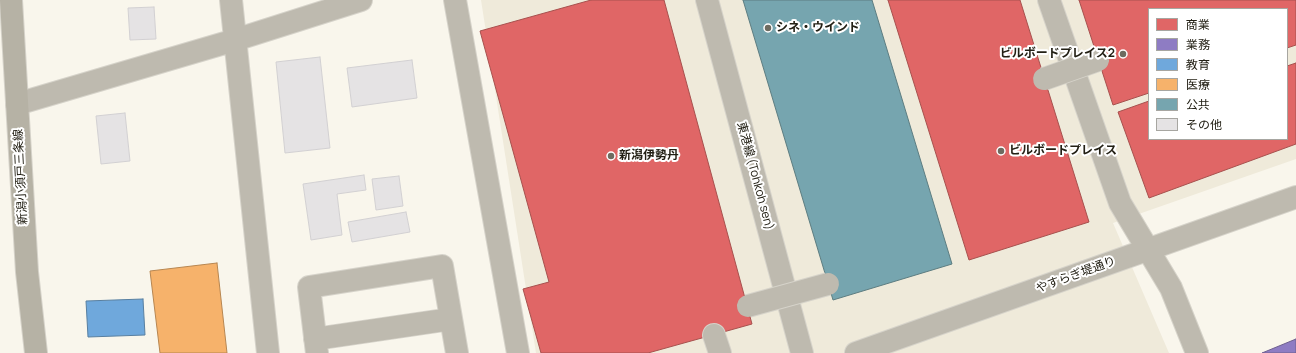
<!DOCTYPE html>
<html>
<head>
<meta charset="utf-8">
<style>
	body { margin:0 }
	#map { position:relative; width:1296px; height:353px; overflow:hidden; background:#f9f6ec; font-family:Manrope,"Noto Sans JP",sans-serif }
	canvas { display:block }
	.legend { position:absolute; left:1148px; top:8px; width:140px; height:132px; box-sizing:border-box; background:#fff; border:1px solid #a7a6a1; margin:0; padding:5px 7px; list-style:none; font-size:12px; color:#232015 }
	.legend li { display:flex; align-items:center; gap:8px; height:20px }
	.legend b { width:20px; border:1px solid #a7a6a1 }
</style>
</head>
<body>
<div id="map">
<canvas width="1296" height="353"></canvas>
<ul class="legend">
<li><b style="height:11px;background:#e06666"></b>商業</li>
<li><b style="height:11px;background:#8e7cc3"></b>業務</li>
<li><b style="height:11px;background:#6fa8dc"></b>教育</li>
<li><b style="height:11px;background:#f6b26b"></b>医療</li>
<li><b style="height:11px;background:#76a5af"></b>公共</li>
<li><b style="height:11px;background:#e5e3e4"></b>その他</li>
</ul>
</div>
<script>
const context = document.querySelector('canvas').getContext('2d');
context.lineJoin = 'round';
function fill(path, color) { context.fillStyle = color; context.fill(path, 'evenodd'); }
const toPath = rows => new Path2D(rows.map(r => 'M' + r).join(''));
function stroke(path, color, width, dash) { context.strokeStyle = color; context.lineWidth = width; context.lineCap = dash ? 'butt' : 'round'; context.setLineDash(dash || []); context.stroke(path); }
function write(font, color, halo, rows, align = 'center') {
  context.font = font + ' Manrope,"Noto Sans JP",sans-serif'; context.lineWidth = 4; context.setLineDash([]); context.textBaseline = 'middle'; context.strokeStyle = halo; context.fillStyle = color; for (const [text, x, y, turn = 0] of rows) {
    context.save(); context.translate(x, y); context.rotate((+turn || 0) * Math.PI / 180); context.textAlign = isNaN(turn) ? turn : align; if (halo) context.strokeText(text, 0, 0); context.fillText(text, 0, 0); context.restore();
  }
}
fill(toPath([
	[481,0,1296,0,1296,159,1113,223,1169,353,536,353],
	[1149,9,1287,9,1287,139,1149,139]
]), '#efeada');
const shops = toPath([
	[591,0,664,0,752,324,648,353,541,353,523,289,549,282,480,31,591,0],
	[888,0,1020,0,1089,222,969,260,888,0],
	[1079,0,1296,0,1296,45,1287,48,1287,9,1149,9,1149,93,1113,105,1079,0],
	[1296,63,1296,144,1149,198,1118,112,1149,101,1149,139,1287,139,1287,66,1296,63]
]);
fill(shops, '#e06666');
stroke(shops, '#a7514e', 1);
const offices = toPath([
	[1296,339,1296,353,1262,353,1296,339]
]);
fill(offices, '#8e7cc3');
stroke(offices, '#6e608f', 1);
const schools = toPath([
	[143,299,145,335,88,337,86,301,143,299]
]);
fill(schools, '#6fa8dc');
stroke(schools, '#587fa0', 1);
const health = toPath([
	[217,263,227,353,160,353,150,271,217,263]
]);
fill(health, '#f6b26b');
stroke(health, '#b78651', 1);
const public = toPath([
	[743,0,872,0,952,264,833,300,743,0]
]);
fill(public, '#76a5af');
stroke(public, '#5d7d81', 1);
const building = toPath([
	[154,7,156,39,130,40,128,8,154,7],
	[320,57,330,148,285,153,276,62,320,57],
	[412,60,417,98,352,107,347,68,412,60],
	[125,113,130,161,101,164,96,116,125,113],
	[364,175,366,190,337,194,342,235,311,240,303,184,364,175],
	[399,176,403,206,376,210,372,179,399,176],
	[406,212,410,232,352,242,348,222,406,212]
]);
fill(building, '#e5e3e4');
stroke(building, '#d2d0d2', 1);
const minor = toPath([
	[231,0,268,353],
	[455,0,518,353],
	[707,0,802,353],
	[1049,0,1120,203,1171,288,1197,353],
	[17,104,235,40,361,0],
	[714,335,720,353],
	[315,339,451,319],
	[317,353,309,287,442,266,457,353],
	[856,353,1296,197]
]);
const major = toPath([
	[11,0,27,272,36,353]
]);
stroke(minor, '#d6d3ca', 24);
stroke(major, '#d6d3ca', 24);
stroke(minor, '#bebaaf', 22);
stroke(major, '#b6b2a5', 22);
const minorBridge = toPath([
	[1044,79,1098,60],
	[748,306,828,284]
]);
stroke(minorBridge, '#d6d3ca', 24, []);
stroke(minorBridge, '#bebaaf', 22);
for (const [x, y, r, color] of [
	[768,28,4,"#6e6b60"],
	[1123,54,4,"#6e6b60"],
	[1001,151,4,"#6e6b60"],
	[611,156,4,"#6e6b60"]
]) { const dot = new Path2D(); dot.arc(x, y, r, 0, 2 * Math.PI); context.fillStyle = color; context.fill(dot); stroke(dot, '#fff', 1.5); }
write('bold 12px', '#232015', '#fff', [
	["シネ・ウインド",776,28],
	["ビルボードプレイス2",1115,54,"right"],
	["ビルボードプレイス",1009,151],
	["新潟伊勢丹",619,156]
], 'left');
write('12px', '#232015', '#fff', [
	["東港線 (Tohkoh sen)",755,176,75],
	["新潟小須戸三条線",21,177,-93],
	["やすらぎ堤通り",1076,275,-20]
]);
</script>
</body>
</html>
